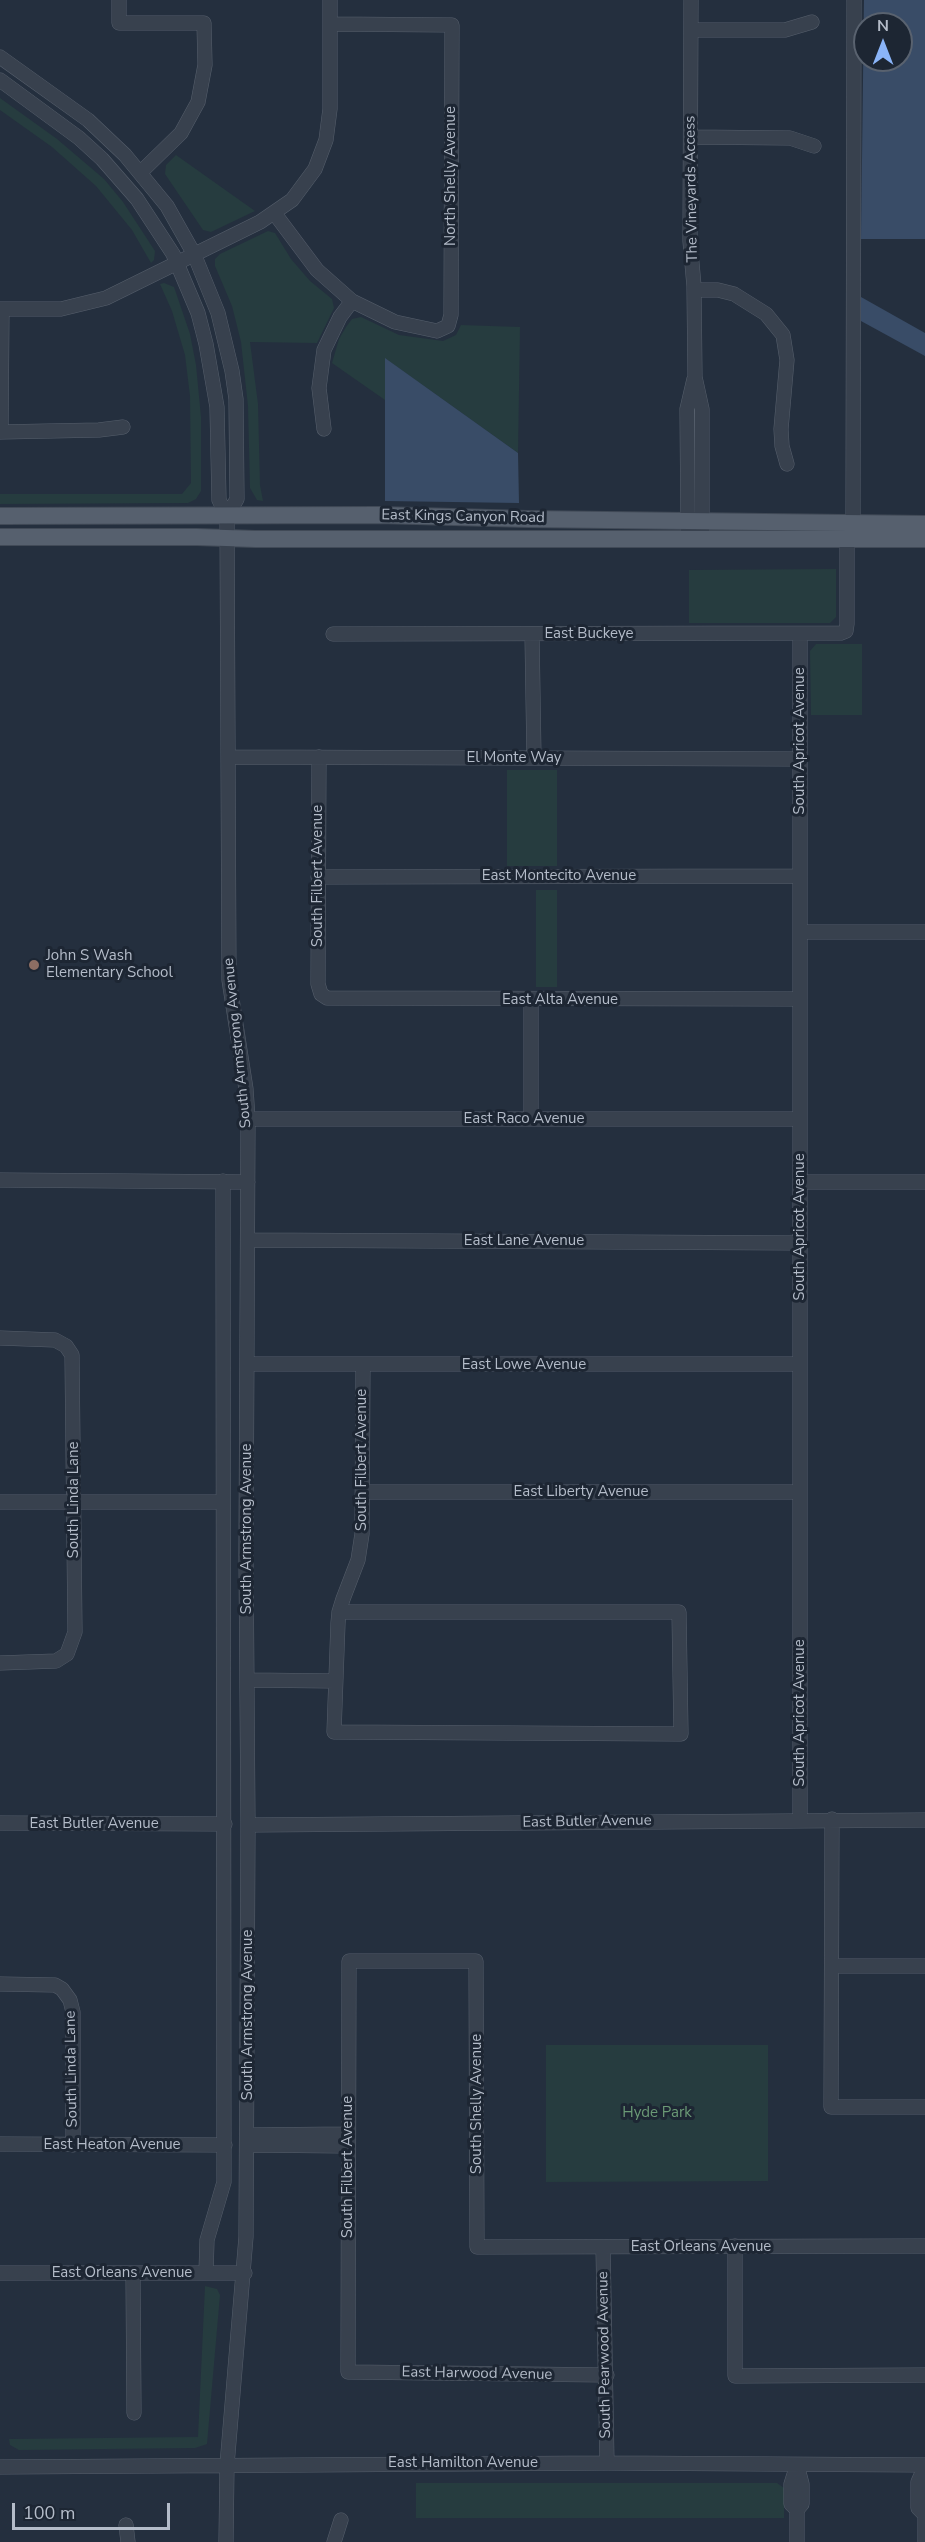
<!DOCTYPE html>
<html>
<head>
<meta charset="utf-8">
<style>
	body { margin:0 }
	#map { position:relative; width:925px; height:2542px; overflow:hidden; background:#242f3e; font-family:"Nunito Sans",sans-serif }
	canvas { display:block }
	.north { position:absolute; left:853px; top:12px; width:60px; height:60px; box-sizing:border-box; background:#1d2633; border:2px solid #59626f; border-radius:50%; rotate:0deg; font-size:16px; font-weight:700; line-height:24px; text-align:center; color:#b4bcc9 }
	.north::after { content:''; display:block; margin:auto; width:21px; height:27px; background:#8ab4f8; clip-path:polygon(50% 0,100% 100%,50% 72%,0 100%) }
	.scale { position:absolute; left:12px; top:2503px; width:158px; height:27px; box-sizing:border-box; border:3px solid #b4bcc9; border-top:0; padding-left:8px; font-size:18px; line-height:21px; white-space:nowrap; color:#b4bcc9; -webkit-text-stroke:4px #1d2633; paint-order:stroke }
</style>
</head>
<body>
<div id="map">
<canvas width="925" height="2542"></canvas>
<div class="north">N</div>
<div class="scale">100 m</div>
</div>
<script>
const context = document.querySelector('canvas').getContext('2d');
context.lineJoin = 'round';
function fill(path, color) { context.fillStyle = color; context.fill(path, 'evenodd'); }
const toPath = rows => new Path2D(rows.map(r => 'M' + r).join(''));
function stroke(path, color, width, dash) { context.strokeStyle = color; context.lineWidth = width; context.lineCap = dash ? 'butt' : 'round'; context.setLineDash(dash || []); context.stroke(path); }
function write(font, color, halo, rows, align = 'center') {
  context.font = font + ' "Nunito Sans",sans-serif'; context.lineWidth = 6; context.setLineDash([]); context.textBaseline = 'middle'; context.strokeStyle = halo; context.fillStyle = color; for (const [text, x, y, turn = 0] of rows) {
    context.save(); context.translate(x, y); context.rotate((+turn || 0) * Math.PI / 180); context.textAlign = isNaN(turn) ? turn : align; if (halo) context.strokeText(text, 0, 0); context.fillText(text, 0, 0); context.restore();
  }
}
fill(toPath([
	[0,98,57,139,104,179,123,202,155,251,154,260,151,263,132,230,96,186,52,147,0,110],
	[176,155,255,211,211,232,203,230,165,174,166,165],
	[268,231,275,233,291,259,310,281,332,299,334,308,317,343,250,342,258,404,260,485,263,501,257,500,250,488,248,406,241,342,232,306,215,266,215,259,220,254],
	[164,283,174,287,190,334,196,365,201,417,201,491,196,499,188,503,0,504,0,494,182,494,191,483,190,396,185,355,172,311,160,284],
	[361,317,399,335,443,341,456,335,461,325,520,327,518,453,386,359,385,400,332,363,339,339,346,327,352,319],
	[836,569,836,617,830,623,689,623,689,570],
	[816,644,862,644,862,715,811,715,810,651],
	[507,770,557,770,557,866,507,866],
	[536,890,557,890,557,987,536,987],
	[546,2045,768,2045,768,2181,546,2182],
	[205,2286,217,2289,220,2295,207,2444,195,2448,19,2450,10,2445,9,2439,198,2437],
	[416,2483,777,2483,784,2488,784,2518,416,2518]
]), '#263c3f');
fill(toPath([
	[864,0,925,0,925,239,861,239],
	[865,24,901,24,901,60,865,60],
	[861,297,925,333,925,356,861,321],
	[385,358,518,453,519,503,385,501]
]), '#394c67');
const minor = toPath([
	[119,0,119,23,204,23,205,65,198,102,181,133,141,172],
	[691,0,690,241,694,286,695,377,702,409,702,540],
	[691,30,785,30,812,22],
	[0,57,88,120,125,155,167,206,194,254,218,313,232,371,236,399,237,499,227,516],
	[0,80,79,138,102,159,137,199,173,254,198,313,206,344,217,407,219,500,227,516,229,980,246,1089,248,1119,246,1555,248,1825,246,2237,227,2465,226,2542],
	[691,137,790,138,814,146],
	[275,214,317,270,352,301,395,322,437,331,448,326,451,315,452,25,330,24],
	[694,290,718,290,734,294,766,314,783,335,787,360,781,429,782,446,787,464],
	[0,309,61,309,106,298,260,222,292,200,315,169,326,140,330,109,330,0],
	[324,429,319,388,324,350,340,317,352,301],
	[0,432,99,430,123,427],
	[1,432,2,309],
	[853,524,854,0],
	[688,530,687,409,694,379],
	[333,634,841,633,846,631,847,624,847,539],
	[532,634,534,758],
	[800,634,800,1820],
	[228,757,800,759],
	[319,757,318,984,321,994,327,998,800,999],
	[318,877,800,876],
	[800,932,925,932],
	[531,1000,531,1119],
	[248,1119,800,1119],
	[0,1180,248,1182],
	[800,1182,925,1182],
	[248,1240,800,1243],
	[0,1338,55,1340,66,1346,72,1355,75,1632,67,1654,56,1661,0,1663],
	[248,1364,800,1364],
	[363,1492,799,1492],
	[0,1502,223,1502],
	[339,1612,679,1612,681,1734,334,1732,338,1623,339,1612,343,1599,358,1560,362,1534,363,1365],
	[248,1680,335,1681],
	[832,1819,831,2107,925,2107],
	[0,1823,225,1824],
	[248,1825,925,1820],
	[833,1966,925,1966],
	[0,1984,55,1985,62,1989,70,2000,73,2012,73,2145],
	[248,2135,348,2134],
	[0,2144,225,2145],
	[248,2145,347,2146],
	[735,2246,735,2376,925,2375],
	[603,2247,607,2463],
	[0,2273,245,2273],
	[133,2273,134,2413],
	[206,2273,207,2240,224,2182,223,1181],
	[607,2375,348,2372,349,1961,476,1961,477,2247,925,2246],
	[797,2465,791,2484,791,2504,797,2510,797,2542],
	[0,2467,607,2463,925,2465],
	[797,2510,802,2504,802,2484,797,2465],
	[126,2525,128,2542],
	[334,2542,341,2520],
	[925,2542,925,2515,918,2508,918,2482,925,2466]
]);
const major = toPath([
	[0,516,379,515,528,519,925,524],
	[0,537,197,537,255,539,925,539]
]);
stroke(minor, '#565f6c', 15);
stroke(major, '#414a57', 18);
stroke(minor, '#38414e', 14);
stroke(major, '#56606e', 16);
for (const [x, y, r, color] of [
	[34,965,6,"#8d6e63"]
]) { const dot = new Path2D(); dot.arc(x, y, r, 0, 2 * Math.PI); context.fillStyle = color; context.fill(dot); stroke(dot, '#1d2633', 2); }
write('15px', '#b4bcc9', '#1d2633', [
	["North Shelly Avenue",451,176,-90],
	["The Vineyards Access",692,189,-91],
	["East Kings Canyon Road",463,517,1],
	["East Buckeye",589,634],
	["South Apricot Avenue",800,741,-90],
	["El Monte Way",514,758],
	["South Filbert Avenue",318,876,-90],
	["East Montecito Avenue",559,876],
	["East Alta Avenue",560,1000],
	["South Armstrong Avenue",238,1043,-96],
	["East Raco Avenue",524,1119],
	["South Apricot Avenue",800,1227,-90],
	["East Lane Avenue",524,1241],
	["East Lowe Avenue",524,1365],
	["South Filbert Avenue",362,1460,-90],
	["East Liberty Avenue",581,1492],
	["South Linda Lane",74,1500,-90],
	["South Armstrong Avenue",247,1529,-90],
	["South Apricot Avenue",800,1713,-90],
	["East Butler Avenue",587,1822,-1],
	["East Butler Avenue",94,1824],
	["South Armstrong Avenue",248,2015,-90],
	["South Linda Lane",72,2069,-91],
	["South Shelly Avenue",477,2104,-90],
	["East Heaton Avenue",112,2145],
	["South Filbert Avenue",348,2167,-90],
	["East Orleans Avenue",701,2247],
	["East Orleans Avenue",122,2273],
	["South Pearwood Avenue",605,2355,-91],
	["East Harwood Avenue",477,2374,1],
	["East Hamilton Avenue",463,2463]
]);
write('15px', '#b4bcc9', '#1d2633', [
	["John S Wash",46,956],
	["Elementary School",46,973]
], 'left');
write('15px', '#6b9a76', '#1d2633', [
	["Hyde Park",657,2113]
]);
</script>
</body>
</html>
